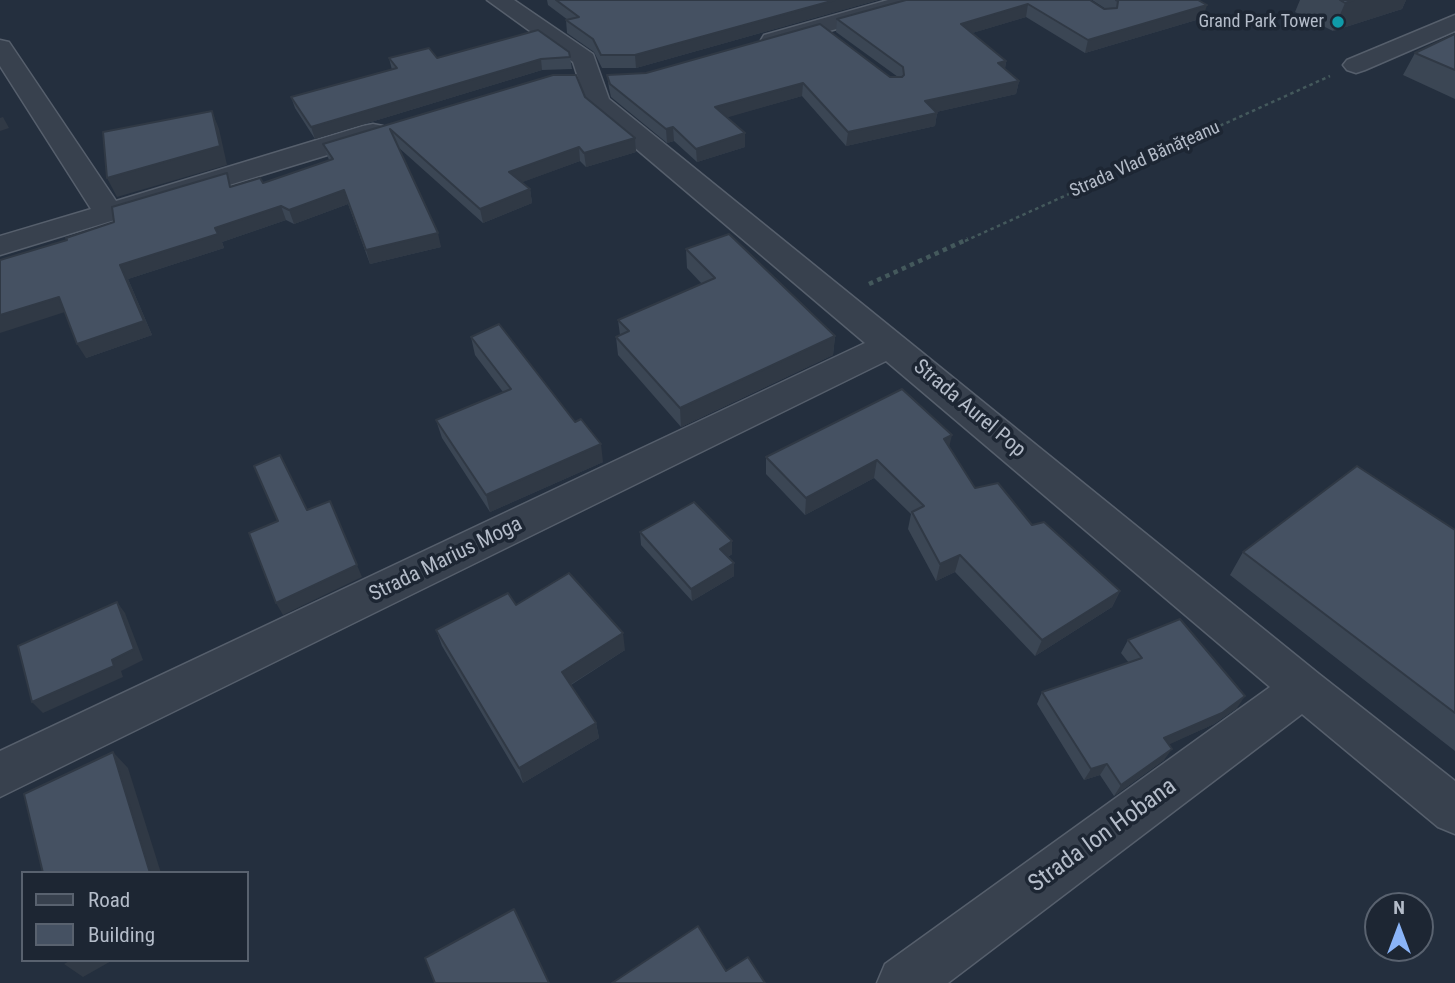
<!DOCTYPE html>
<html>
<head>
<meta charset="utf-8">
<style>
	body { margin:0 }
	#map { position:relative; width:1455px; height:983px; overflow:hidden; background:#242f3e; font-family:"Roboto Condensed",sans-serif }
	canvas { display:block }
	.legend { position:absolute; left:21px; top:871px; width:228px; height:91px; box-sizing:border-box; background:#1d2633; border:2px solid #59626f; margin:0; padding:9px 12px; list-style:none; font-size:21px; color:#b4bcc9 }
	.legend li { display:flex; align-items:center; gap:14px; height:35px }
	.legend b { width:35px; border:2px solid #59626f }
	.north { position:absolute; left:1364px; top:892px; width:70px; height:70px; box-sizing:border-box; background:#1d2633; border:2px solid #59626f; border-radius:50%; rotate:0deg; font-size:19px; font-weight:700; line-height:28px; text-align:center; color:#b4bcc9 }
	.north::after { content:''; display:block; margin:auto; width:24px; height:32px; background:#8ab4f8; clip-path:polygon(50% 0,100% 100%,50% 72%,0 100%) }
</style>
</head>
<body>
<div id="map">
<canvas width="1455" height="983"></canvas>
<ul class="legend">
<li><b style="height:9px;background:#38414e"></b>Road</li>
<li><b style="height:19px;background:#455162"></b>Building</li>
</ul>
<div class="north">N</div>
</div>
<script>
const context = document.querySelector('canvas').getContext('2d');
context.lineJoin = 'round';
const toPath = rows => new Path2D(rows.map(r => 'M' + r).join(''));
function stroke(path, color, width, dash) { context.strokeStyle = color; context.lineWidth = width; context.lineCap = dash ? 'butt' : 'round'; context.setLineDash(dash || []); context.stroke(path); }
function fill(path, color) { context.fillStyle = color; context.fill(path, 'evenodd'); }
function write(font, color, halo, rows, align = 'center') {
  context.font = font + ' "Roboto Condensed",sans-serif'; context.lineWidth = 7; context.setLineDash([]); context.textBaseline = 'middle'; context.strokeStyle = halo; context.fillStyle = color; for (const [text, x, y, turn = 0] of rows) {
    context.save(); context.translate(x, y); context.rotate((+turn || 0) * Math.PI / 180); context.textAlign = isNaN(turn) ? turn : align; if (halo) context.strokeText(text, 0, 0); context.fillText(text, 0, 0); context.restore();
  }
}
const street = toPath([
	[487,0,514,0,593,54,609,99,1319,674,1455,781,1455,834,1438,827,1302,714,948,983,877,983,885,964,1270,687,886,361,0,797,0,751,865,343,588,108,573,62,487,0],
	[888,0,925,0,921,5,773,47,764,45,761,40,764,35,888,0],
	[1455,15,1455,31,1365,70,1356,73,1347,70,1343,65,1347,60,1455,15],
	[0,40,9,42,116,201,363,126,373,124,383,126,387,132,383,138,0,255,0,236,91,209,0,66,0,40]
]);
stroke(street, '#565f6c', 3);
stroke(toPath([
	[965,241,1330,76]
]), '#44595c', 2.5, [3.5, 3.5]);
stroke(toPath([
	[869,284,968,239]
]), '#44595c', 4.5, [4.5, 4.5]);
fill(street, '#38414e');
fill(toPath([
	[547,0,878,0,636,68,602,68,594,52,567,33,566,20,568,20,548,5],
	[1090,0,1104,9,1106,9,1092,0,1198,0,1203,18,1085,53,1026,17,972,33,1006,61,1005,69,1019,81,1016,94,936,112,937,113,935,126,846,146,802,96,727,117,745,133,745,147,697,162,674,141,667,143,611,97,609,88,607,75,898,77,836,32,837,19],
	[1300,0,1406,0,1402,9,1333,31,1295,12],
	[1455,34,1455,99,1403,75,1415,53],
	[570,57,572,69,542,70,315,139,295,108,291,97,392,70,389,58],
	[553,75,585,97,635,138,636,152,586,167,580,161,522,182,530,189,532,203,483,223,398,147,441,247,370,264,348,204,294,224,286,220,222,242,224,248,128,279,152,335,86,358,67,240,232,187,263,183,329,160,323,144],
	[686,249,835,336,833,355,681,427,618,355,616,337,620,335,618,320,702,284,687,268],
	[471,337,603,462,490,512,442,438,436,420,503,392,475,355],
	[949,447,975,488,1032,525,1120,591,1112,607,1035,656,955,572,936,581,908,529,911,514,874,478,805,515,766,474,766,457],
	[1455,530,1455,751,1230,575,1243,552],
	[640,532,732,554,728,557,734,576,692,601,641,545],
	[516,605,625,650,571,685,596,723,599,738,523,783,442,646,436,630],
	[1128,640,1237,708,1214,724,1169,744,1164,760,1114,796,1100,775,1084,780,1037,704,1042,692,1129,663,1121,653]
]), '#3b4654');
fill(toPath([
	[835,0,878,0,636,68,635,55],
	[1354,0,1406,0,1402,9,1333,31,1345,3],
	[1028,4,1026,17,959,37,961,24],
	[1207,5,1203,18,1085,53,1088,40],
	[541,59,542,70,315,139,311,127],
	[1006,61,1004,74,998,63],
	[1019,81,1016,94,923,115,925,101],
	[803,83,802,96,715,121,715,107],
	[212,111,219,129,227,165,117,197,107,178],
	[937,113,935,126,846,146,848,132],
	[3,117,9,128,0,131,0,118],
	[673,127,674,141,667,143,666,129],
	[745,133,745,147,697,162,696,149],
	[635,138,636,152,586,167,584,153],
	[579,147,580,161,512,186,509,172],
	[530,189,532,203,483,223,480,209],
	[344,190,348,204,294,224,289,210],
	[281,206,286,220,222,242,224,248,128,279,152,335,86,358,77,344,120,265,215,228],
	[438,233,441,247,370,264,366,250],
	[59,297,68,311,0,333,0,315],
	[835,336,833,355,681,427,680,408],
	[952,435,948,452,944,439],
	[601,444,603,462,490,512,486,495],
	[877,460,874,478,805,515,806,498],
	[330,501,362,577,283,615,276,603],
	[732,541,732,554,720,562,720,549],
	[960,555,955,572,936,581,940,564],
	[734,563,734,576,692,601,691,589],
	[1120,591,1112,607,1035,656,1042,640],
	[117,602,125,613,143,660,121,671,123,677,43,713,32,702],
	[623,633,625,650,565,688,562,672],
	[1245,696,1237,708,1214,724,1157,750,1164,738],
	[596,723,599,738,523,783,519,768],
	[1172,749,1164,760,1114,796,1121,785],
	[113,752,128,768,161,873,150,873],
	[1107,764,1100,775,1084,780,1091,769],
	[71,960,113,960,83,977,64,964]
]), '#303945');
const building = toPath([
	[556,0,835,0,635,55,601,55,593,39,566,20,579,17,556,0],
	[906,0,1090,0,1104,9,1117,8,1118,1,1116,0,1198,0,1207,5,1088,40,1028,4,961,24,1006,61,998,63,1019,81,925,101,937,113,848,132,803,83,715,107,745,133,696,149,673,127,666,129,610,84,607,75,646,73,820,24,890,77,902,77,904,75,903,67,837,19,906,0],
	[1340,0,1354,0,1345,3,1340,0],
	[538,30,569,52,570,57,541,59,311,127,291,97,397,68,389,58,429,48,437,58,538,30],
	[1455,34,1455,70,1415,53,1455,34],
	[553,75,576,75,585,97,635,138,584,153,579,147,509,172,530,189,480,209,390,129,438,233,366,250,344,190,289,210,281,206,215,228,218,234,120,265,144,321,77,344,59,297,0,315,0,260,67,240,66,238,114,222,112,207,227,173,230,187,260,178,263,183,333,159,323,144,553,75],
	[212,111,220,146,107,178,103,132,212,111],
	[729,234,835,336,680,408,616,337,629,331,618,320,715,278,686,249,729,234],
	[499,324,575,422,581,419,601,444,486,495,436,420,511,389,471,337,499,324],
	[902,389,952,435,944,439,975,488,998,483,1032,525,1044,522,1120,591,1042,640,960,555,940,564,912,512,924,506,877,460,806,498,766,457,902,389],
	[280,455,307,510,330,501,357,565,276,603,249,533,278,521,254,466,280,455],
	[1357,466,1455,530,1455,713,1243,552,1357,466],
	[694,502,732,541,720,549,734,563,691,589,640,532,694,502],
	[569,573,623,633,562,672,596,723,519,768,436,630,508,593,516,605,569,573],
	[117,602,134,649,112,660,114,666,32,702,18,646,117,602],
	[1180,619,1245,696,1222,713,1164,738,1172,749,1121,785,1107,764,1091,769,1042,692,1142,658,1128,640,1180,619],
	[113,752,150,873,43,873,24,794,113,752],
	[514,909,549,983,435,983,425,958,514,909],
	[698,926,726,971,748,957,765,983,612,983,698,926]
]);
fill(building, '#455162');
stroke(building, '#303945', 2);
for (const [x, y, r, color] of [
	[1338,22,7,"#0f9aa8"]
]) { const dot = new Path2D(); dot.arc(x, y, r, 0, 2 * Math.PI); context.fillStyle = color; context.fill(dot); stroke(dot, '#1d2633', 2.5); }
write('18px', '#b4bcc9', '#1d2633', [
	["Grand Park Tower",1324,22]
], 'right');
write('18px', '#b4bcc9', '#1d2633', [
	["Strada Vlad Bănățeanu",1145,160,-24]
]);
write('21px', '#b4bcc9', '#1d2633', [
	["Strada Aurel Pop",969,409,40],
	["Strada Marius Moga",446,560,-26]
]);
write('24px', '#b4bcc9', '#1d2633', [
	["Strada Ion Hobana",1103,836,-36]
]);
</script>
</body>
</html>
